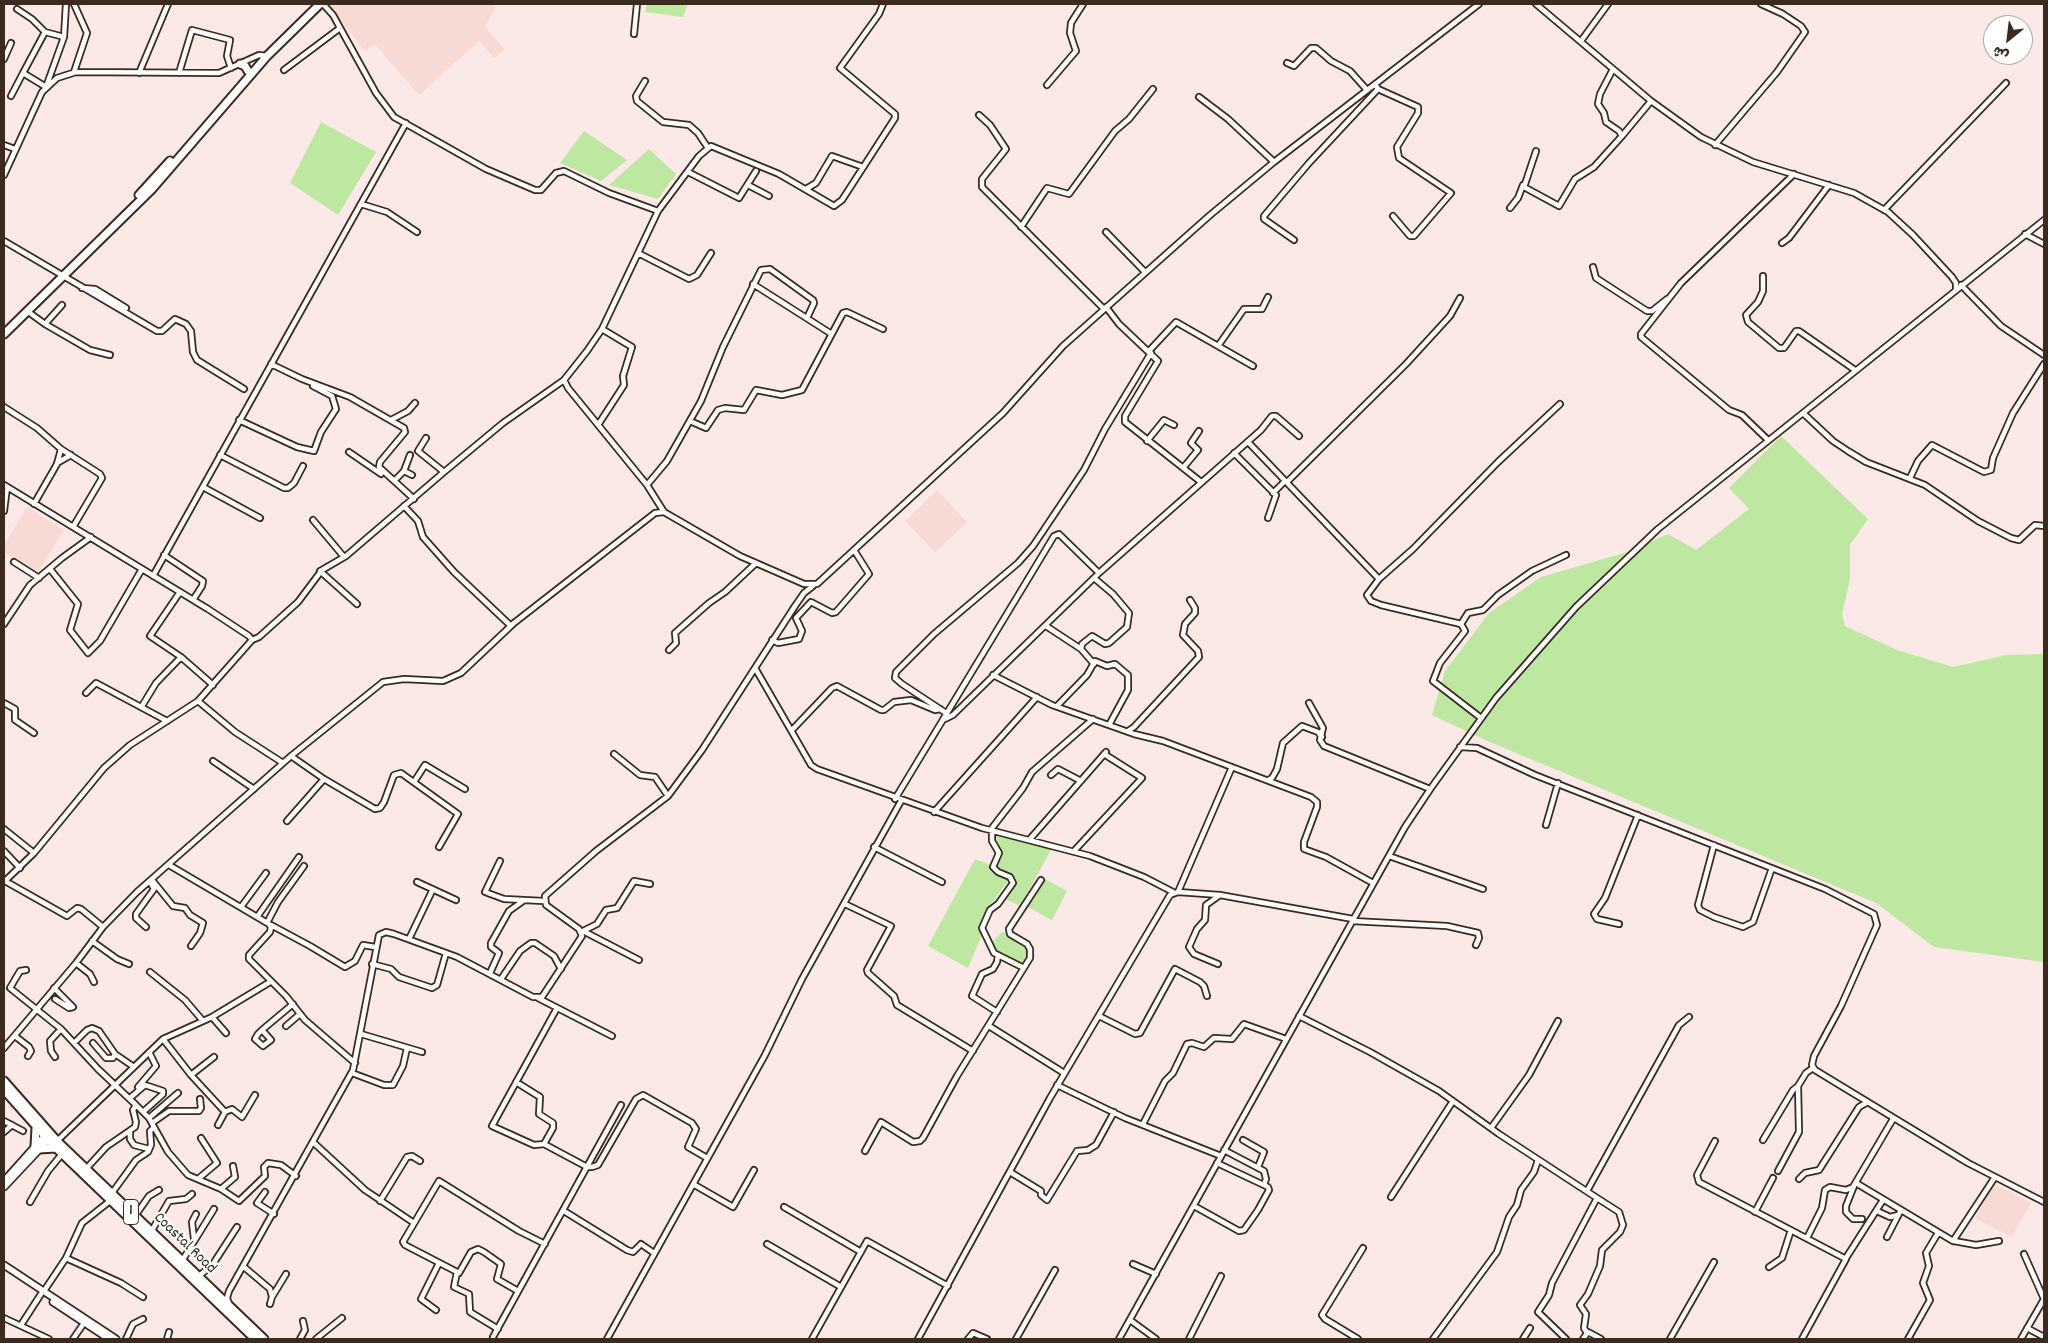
<!DOCTYPE html>
<html>
<head>
<meta charset="utf-8">
<style>
	body { margin:0 }
	#map { position:relative; width:2048px; height:1343px; overflow:hidden; background:#fae9e6; font-family:Dekko,"Playpen Sans Arabic",sans-serif }
	canvas { display:block }
	.frame { position:absolute; inset:0; border:5px solid #3b2a1e; pointer-events:none }
	.north { position:absolute; left:1983px; top:15px; width:50px; height:50px; box-sizing:border-box; background:#fff; border:1px solid #b1aaa5; border-radius:50%; rotate:209deg; font-size:14px; font-weight:700; line-height:20px; text-align:center; color:#3b2a1e }
	.north::after { content:''; display:block; margin:auto; width:18px; height:22px; background:#3b2a1e; clip-path:polygon(50% 0,100% 100%,50% 72%,0 100%) }
</style>
</head>
<body>
<div id="map">
<canvas width="2048" height="1343"></canvas>
<div class="frame"></div>
<div class="north">ش</div>
</div>
<script>
const context = document.querySelector('canvas').getContext('2d');
context.lineJoin = 'round';
function fill(path, color) { context.fillStyle = color; context.fill(path, 'evenodd'); }
const toPath = rows => new Path2D(rows.map(r => 'M' + r).join(''));
function stroke(path, color, width, dash) { context.strokeStyle = color; context.lineWidth = width; context.lineCap = dash ? 'butt' : 'round'; context.setLineDash(dash || []); context.stroke(path); }
function write(font, color, halo, rows, align = 'center') {
  context.font = font + ' Dekko,sans-serif'; context.lineWidth = 4.5; context.setLineDash([]); context.textBaseline = 'middle'; context.strokeStyle = halo; context.fillStyle = color; for (const [text, x, y, turn = 0] of rows) {
    context.save(); context.translate(x, y); context.rotate((+turn || 0) * Math.PI / 180); context.textAlign = isNaN(turn) ? turn : align; if (halo) context.strokeText(text, 0, 0); context.fillText(text, 0, 0); context.restore();
  }
}
fill(toPath([
	[328,4,489,4,496,7,485,27,505,50,494,58,479,41,419,95,375,44,365,51],
	[937,490,967,522,935,552,905,521],
	[27,507,64,530,37,573,4,552,4,545],
	[1994,1183,2031,1203,2012,1237,1975,1218]
]), '#f7dad4');
fill(toPath([
	[647,4,688,4,683,17,645,12],
	[321,122,376,152,338,215,290,183],
	[584,131,627,160,601,181,560,163],
	[649,149,676,174,658,199,609,185],
	[1781,436,1868,519,1850,545,1850,579,1842,614,1845,626,1897,650,1953,667,2007,655,2044,654,2044,962,1934,947,1876,903,1485,740,1432,715,1445,671,1489,613,1541,577,1624,553,1668,534,1696,550,1749,509,1729,488],
	[991,835,1052,848,1020,906,1006,899,1015,883,1012,874,997,870,995,866,1001,853],
	[975,859,990,865,993,871,1009,880,990,905,980,923,982,935,968,968,928,946],
	[1043,878,1067,891,1052,920,1024,905],
	[1002,932,1008,933,1028,947,1029,957,1023,965,997,953,991,943]
]), '#bee7a2');
const minor = toPath([
	[323,4,333,15,376,93,394,117,486,169,535,190,541,190,556,173,564,171,609,193,658,211],
	[1536,4,1651,101,1701,137,1753,162,1854,193,1888,212,1913,235,1952,277,1956,283,1956,290],
	[17,9,32,19,45,32,64,37],
	[634,34,637,4],
	[1581,41,1608,4],
	[4,59,11,43],
	[1287,63,1294,66,1311,48,1316,48,1331,61,1350,71,1367,90],
	[284,70,340,28],
	[74,72,87,33,74,4],
	[23,73,45,32],
	[139,73,168,4],
	[179,73,192,30,230,40,227,56,231,68],
	[645,81,636,96,637,101,663,122,689,125,698,133,708,148],
	[1375,84,1378,89,1418,107,1418,113,1397,147,1399,158,1451,193,1414,236,1410,236,1393,216],
	[1047,85,1076,51,1070,33,1071,23,1083,4],
	[11,96,23,73,46,87,64,37,66,4],
	[1199,97,1228,119,1274,162],
	[979,115,990,125,1006,149,982,179,982,187,1104,309],
	[1622,136,1651,101],
	[4,145,15,149],
	[1715,145,1777,72,1805,32,1801,26,1783,14,1761,4],
	[1536,151,1524,187,1559,206,1575,179,1594,167,1622,136,1619,131,1606,122,1604,113,1598,104,1600,94,1613,69],
	[688,172,739,198,756,171],
	[4,175,42,92,57,78,76,72,219,73,259,55,267,56],
	[748,185,769,196],
	[806,189,816,183,832,156,863,167],
	[361,204,387,212,417,232],
	[1510,208,1518,198,1523,185],
	[1884,210,2006,83],
	[1021,227,1047,188,1069,194,1115,131,1129,119,1153,89],
	[1106,232,1145,272],
	[2025,234,2044,244],
	[1294,240,1264,219,1264,216,1309,163,1378,89],
	[4,241,157,331,162,331,175,319,186,324,191,331,193,352,197,360,244,389],
	[1782,243,1789,238,1829,185],
	[638,253,689,279,697,275,711,253],
	[1593,267,1596,278,1647,311,1652,311,1667,299],
	[1763,276,1763,291,1758,302,1746,315,1748,322,1779,348,1784,348,1796,331,1799,331,1855,370],
	[753,284,830,333],
	[1961,285,2001,326,2044,355],
	[82,288,95,289,126,308],
	[1106,307,1119,324,1158,361,1125,416,1125,422,1201,482],
	[27,311,45,324,90,350,110,355],
	[45,324,62,305],
	[1218,346,1244,309,1262,309,1268,297],
	[1149,351,1176,322,1253,366],
	[271,364,302,379,350,397,404,428,405,432,380,462,379,467,414,499],
	[4,407,37,428,61,449,57,464,34,504],
	[1803,413,1833,441,1848,451,1866,462,1925,485,1978,521,2011,538,2019,540,2035,525,2044,526],
	[239,420,297,447,314,451,321,432,336,409,332,396,313,386],
	[391,420,408,411,415,403],
	[690,421,706,428,718,410,725,408,744,410,756,390,782,395,802,390,843,313,847,312,883,329],
	[598,425,624,385,623,376,632,347,602,329],
	[1768,440,1742,415,1729,410,1641,337,1641,334,1681,283,1794,174],
	[1147,441,1164,420,1174,425],
	[1248,442,1379,579,1367,595,1371,601,1381,605,1461,624,1468,613,1483,610,1498,595,1532,571,1566,555],
	[61,449,100,474,102,478,73,527],
	[349,452,381,474],
	[1234,453,1276,495,1268,518],
	[220,455,284,488,288,488,294,483,303,466],
	[57,463,71,455],
	[1183,468,1198,450,1191,443,1199,431],
	[404,471,410,455],
	[444,472,503,423,564,380],
	[1910,478,1918,461,1932,445,1984,472,1991,470,1993,458,2013,413,2044,364],
	[394,481,404,471,412,475],
	[1287,482,1406,364,1450,316,1460,298],
	[4,485,208,609,249,636,252,640,198,701,130,745,104,768,34,853,4,882],
	[647,485,667,461,701,401,723,347,761,270,770,269,813,300,814,303,807,318],
	[203,487,260,518],
	[1273,493,1285,481],
	[404,506,418,521,423,537,454,572,511,626],
	[4,511,7,487],
	[664,512,647,485,568,388,564,380,587,351,602,329,658,211,699,156,711,146,779,174,834,206,842,200,895,118,895,114,840,68,879,14,883,4],
	[313,520,344,557],
	[164,555,203,581,202,586,193,600],
	[14,562,39,578],
	[50,569,78,604,70,630,88,653,100,641,142,569],
	[320,571,357,604],
	[153,576,406,123],
	[1379,579,1413,549,1498,462,1560,404],
	[180,592,150,636,181,657,213,685],
	[4,624,30,585,62,558,91,537],
	[1461,624,1465,631,1440,663,1433,681,1481,718],
	[1046,626,1081,649],
	[252,640,259,637,298,602,322,570,346,556,444,472,418,451,426,438],
	[772,640,778,643,799,639,802,631,796,618,811,602,832,613,836,612,869,574,854,550],
	[669,650,676,643,675,633,709,603,725,592,756,563],
	[1094,664,1081,649,1082,644,1092,636,1105,644,1109,643,1127,627,1129,613,1113,594,1094,578],
	[755,668,811,765,817,769,982,828,1090,856,1144,877,1173,892],
	[993,675,1052,705,1134,734,1163,741,1311,797,1317,802,1317,807,1304,842,1304,849,1326,857,1373,883],
	[86,693,96,683,167,721],
	[198,701,235,732,283,763],
	[4,703,15,709,15,720,34,733],
	[1309,703,1323,728,1320,740,1324,746,1430,789],
	[142,706,156,683,181,657],
	[1057,706,1087,675,1095,661,1107,666,1115,664,1128,675,1128,690,1109,725],
	[946,713,902,684,895,678,896,672,934,634,1018,563,1033,546,1084,470,1105,429,1151,353],
	[945,719,953,715,1099,573,1261,430,1272,416,1276,416,1299,436],
	[792,730,832,688,837,686,881,710,884,710,894,702,911,700,935,710,940,709],
	[1128,731,1134,727,1199,657,1198,651,1183,635,1185,624,1195,613,1195,608,1190,600],
	[1460,747,1477,748,1535,775,1825,889,1874,914,1877,925,1841,1006,1814,1056,1812,1065,1815,1070,1968,1163,2044,1202],
	[614,754,640,775,655,777,668,796],
	[291,756,324,779,375,809,380,808,384,802,394,775,401,773,458,814,439,847],
	[213,761,254,789],
	[1051,775,1058,769,1081,781],
	[1268,780,1272,778,1277,769,1283,743,1302,726,1318,732,1322,737],
	[414,782,425,765,465,789],
	[895,799,1054,536,1059,534,1099,573],
	[934,812,1037,697],
	[287,821,324,779],
	[1546,825,1558,783],
	[4,829,34,853],
	[1030,839,1106,752],
	[1714,845,1698,905,1700,910,1714,917,1743,927,1753,922,1772,868],
	[874,847,942,882],
	[4,851,20,868],
	[1074,851,1142,778,1104,754],
	[1389,856,1483,889],
	[500,861,485,892,504,899,544,901],
	[169,865,269,924,271,927,270,932,249,955,249,959,286,996,305,1020,355,1063],
	[152,880,173,906,185,908,190,915,203,923,200,933,191,946],
	[5,881,67,916,77,908,81,909,103,927],
	[417,882,456,900],
	[1178,892,1232,767],
	[845,904,891,926,867,970,868,973,894,996,897,1005,973,1051],
	[241,907,266,873],
	[257,917,299,857],
	[1352,921,1447,926,1478,933,1479,938,1476,945],
	[267,923,278,902,304,866],
	[1619,924,1597,919,1594,914,1605,898,1638,815],
	[271,925,310,946,345,967,355,961,363,945,375,947],
	[146,927,136,918,136,914,154,889,150,882],
	[581,932,597,924,606,910,617,908,634,881,650,884],
	[585,932,639,960],
	[409,939,433,889],
	[92,941,117,959,129,964],
	[76,963,90,974,94,982],
	[372,964,391,969,399,977,432,988,437,985,446,953],
	[1218,964,1194,954,1189,947,1197,929,1205,920,1206,905,1220,895],
	[1024,968,994,953,982,928,990,910,998,904,1013,883,1010,877,998,872,993,867,999,853,992,841,992,828,1023,788,1032,772,1093,719],
	[26,970,20,971,10,988,61,1029,98,1069,136,1105,149,1118,168,1152,188,1175,221,1189,239,1201,265,1176,264,1167,268,1163,281,1165,296,1176],
	[150,972,185,1000,203,1021],
	[490,973,499,953,491,947,491,943,509,911,523,901],
	[501,979,520,951,531,943,535,943,554,956,561,969],
	[54,988,73,1007,69,1008,55,999],
	[538,998,612,1036],
	[557,1008,492,1126,534,1145,544,1144,587,1167,592,1167,598,1165,636,1099,643,1095,692,1123,696,1129,688,1147,707,1158],
	[997,1012,972,996,982,974,993,969,997,962,998,955],
	[1099,1016,1135,1034,1140,1033,1175,969,1200,982,1204,986,1207,996],
	[1299,1016,1370,1052,1439,1091,1499,1134,1597,1198,1552,1283,1549,1295,1538,1312,1566,1339],
	[212,1017,226,1033],
	[286,1026,300,1014],
	[989,1026,1064,1073],
	[262,1030,271,1040,263,1046,255,1039,258,1034,262,1030,293,1004],
	[361,1034,422,1052],
	[15,1036,29,1047,31,1051,28,1056],
	[163,1039,191,1075,225,1112,218,1125],
	[74,1043,87,1030,92,1028,99,1031,115,1054,113,1058,106,1058,93,1043],
	[4,1048,76,963,103,927,137,892,291,756,383,682,404,679,443,681,461,673,514,623,655,513,664,512,740,556,804,584,817,584,1003,413,1063,346,1209,216,1274,162,1479,4],
	[115,1054,134,1067],
	[55,1057,51,1051,50,1041,61,1029],
	[352,1073,384,1085,393,1085,403,1066,407,1048],
	[191,1075,214,1057],
	[516,1082,540,1097,539,1114,553,1123,553,1128,544,1144],
	[1057,1085,1125,1118,1221,1156],
	[138,1087,156,1066,149,1052],
	[130,1098,145,1085,163,1091,163,1094,143,1112],
	[225,1112,232,1109,242,1117,255,1095],
	[149,1118,178,1093],
	[4,1121,23,1131],
	[152,1123,169,1111,199,1111,201,1108,200,1099],
	[1143,1124,1165,1081,1173,1073,1187,1044,1192,1043,1204,1047,1214,1038,1232,1039,1244,1024,1286,1039],
	[1491,1128,1529,1075,1558,1021],
	[4,1132,12,1125],
	[130,1132,130,1139,134,1145,149,1149],
	[1243,1140,1264,1152,1258,1167],
	[1763,1140,1793,1090,1798,1086],
	[57,1141,163,1039,212,1017,270,982],
	[1715,1141,1697,1175,1699,1182,1846,1259,1802,1339],
	[314,1143,365,1190,414,1223],
	[1224,1150,1264,1171,1266,1179,1264,1185],
	[865,1151,881,1122,913,1142,920,1141,923,1138,957,1076,1030,958,1030,949,1027,944,1010,934,1009,929,1041,880],
	[86,1169,106,1147,135,1127,136,1122,133,1110,136,1105],
	[1778,1171,1799,1132,1798,1086,1806,1073,1813,1068],
	[1010,1172,1041,1191,1041,1195,1047,1200,1077,1151,1088,1150,1096,1145,1114,1112],
	[198,1179,217,1163,201,1138],
	[1799,1179,1805,1173,1819,1170,1859,1107,1866,1103],
	[1856,1183,1953,1241,1995,1177],
	[693,1184,733,1207,754,1170],
	[1854,1186,1846,1206,1846,1212,1853,1219,1862,1219],
	[221,1189,235,1177,233,1166],
	[1587,1191,1679,1025,1689,1017],
	[265,1192,257,1203,274,1214],
	[112,1193,136,1160,148,1152,151,1145,150,1131,154,1127],
	[1391,1197,1453,1101],
	[110,1201,82,1223,66,1258,121,1283,143,1297],
	[380,1201,407,1157,412,1156,420,1161],
	[30,1202,48,1171,62,1154],
	[1194,1206,1239,1231,1244,1230,1258,1210,1269,1190,1268,1187,1217,1163],
	[784,1207,861,1252],
	[564,1211,627,1250,633,1252,641,1244,654,1253],
	[1877,1211,1890,1217,1898,1215],
	[1755,1212,1773,1178],
	[135,1216,149,1196,159,1190],
	[151,1232,169,1201,186,1199,192,1194],
	[1887,1237,1901,1210],
	[1807,1238,1822,1208,1825,1190,1830,1187,1846,1190,1853,1187,1893,1119],
	[194,1239,192,1222,196,1214],
	[1954,1241,1976,1245,1999,1241],
	[767,1244,841,1287],
	[2024,1254,2044,1299],
	[1846,1258,1883,1200],
	[182,1261,214,1209],
	[1133,1264,1156,1274],
	[244,1267,270,1289,272,1297,270,1304],
	[1769,1267,1782,1258,1791,1230],
	[457,1272,454,1287,469,1294,470,1312,498,1329],
	[198,1277,213,1264,237,1227],
	[44,1291,66,1258],
	[518,1291,497,1279,501,1264,484,1252,478,1249,471,1252,459,1273,405,1245,403,1242,439,1181,519,1231,545,1244],
	[272,1297,286,1274],
	[229,1304,227,1298,229,1291,353,1070,379,935,386,932,394,934,457,957,533,997,542,997,582,936,579,929,546,905,545,896,596,851,668,796,702,750,795,606,804,593,813,586],
	[436,1310,421,1299,439,1263],
	[4,1318,49,1339],
	[1130,1320,1156,1339],
	[21,1325,41,1294],
	[2027,1328,2044,1337],
	[1587,1333,1584,1328,1586,1314,1580,1305,1588,1294,1600,1266,1602,1250,1620,1232,1623,1225,1619,1212,1597,1198],
	[493,1337,621,1105],
	[73,1339,84,1323],
	[126,1339,133,1324,143,1319],
	[167,1339,169,1332],
	[300,1339,305,1330,303,1321],
	[316,1339,342,1318],
	[607,1339,765,1055,802,979,901,801],
	[812,1339,867,1241,948,1286],
	[918,1339,1050,1098,1170,895,1178,892,1220,895,1353,919],
	[968,1339,973,1333,987,1339],
	[1016,1339,1055,1270],
	[1119,1339,1405,827,1431,788,1496,698,1576,607,1658,529,2044,220],
	[1189,1339,1221,1276],
	[1358,1339,1325,1319,1322,1315,1363,1248],
	[1433,1339,1497,1252,1509,1217,1517,1205,1521,1190,1534,1172,1538,1160],
	[1523,1339,1530,1328],
	[1583,1339,1588,1332,1601,1339],
	[1670,1339,1714,1262],
	[1908,1339,1930,1300,1923,1283,1929,1266,1926,1253,1938,1233],
	[2021,1339,2044,1299]
]);
const major = toPath([
	[4,1181,47,1133],
	[4,1187,50,1138],
	[4,1265,116,1339],
	[53,1302,109,1339]
]);
const highway = toPath([
	[240,64,245,66,248,71],
	[139,195,170,161],
	[4,334,152,189,267,56,320,4],
	[4,1081,57,1141,264,1339],
	[4,1090,53,1145,255,1339],
	[35,1146,36,1128],
	[39,1149,56,1148]
]);
stroke(minor, '#3b2a1e', 8);
stroke(major, '#3b2a1e', 9);
stroke(highway, '#3b2a1e', 11);
stroke(minor, '#fff', 4.5);
stroke(major, '#fff', 5.5);
stroke(highway, '#fff', 7);
for (const [x, y, w] of [
	[131,1212,15]
]) { const box = new Path2D(); box.roundRect(x - w / 2, y - 12.5, w, 25, 4); context.fillStyle = '#fff'; context.fill(box); stroke(box, '#3b2a1e', 1); }
write('bold 15px', '#3b2a1e', null, [
	["1",131,1212]
]);
write('16px', '#3b2a1e', '#fff', [
	["Coastal Road",184,1244,44]
]);
</script>
</body>
</html>
